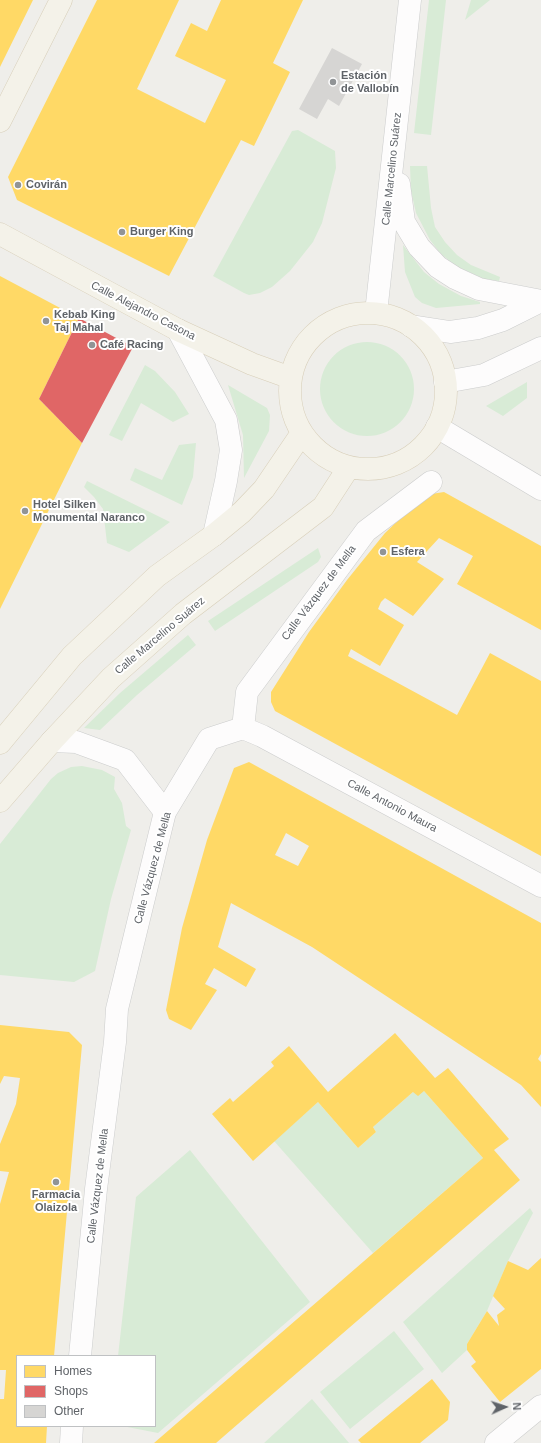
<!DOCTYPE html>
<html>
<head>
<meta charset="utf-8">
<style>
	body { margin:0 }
	#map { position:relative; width:541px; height:1443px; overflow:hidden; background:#efeeea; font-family:Arial,sans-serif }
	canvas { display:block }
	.legend { position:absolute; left:16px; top:1355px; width:140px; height:72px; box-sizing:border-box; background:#fff; border:1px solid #bfc1c3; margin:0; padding:5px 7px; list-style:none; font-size:12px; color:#5f6368 }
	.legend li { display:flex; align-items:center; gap:8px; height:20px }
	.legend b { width:20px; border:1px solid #bfc1c3 }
	.north { position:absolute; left:485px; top:1387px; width:40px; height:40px; -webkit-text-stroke:3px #fff; paint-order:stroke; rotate:87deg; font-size:11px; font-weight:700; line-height:16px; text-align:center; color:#5f6368 }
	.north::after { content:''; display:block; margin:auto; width:14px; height:18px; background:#5f6368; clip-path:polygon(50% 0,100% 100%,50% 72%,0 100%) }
</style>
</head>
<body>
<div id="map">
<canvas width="541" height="1443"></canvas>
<ul class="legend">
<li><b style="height:11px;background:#ffd966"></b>Homes</li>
<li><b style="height:11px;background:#e06666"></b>Shops</li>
<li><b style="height:11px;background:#d6d5d3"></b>Other</li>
</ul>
<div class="north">N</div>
</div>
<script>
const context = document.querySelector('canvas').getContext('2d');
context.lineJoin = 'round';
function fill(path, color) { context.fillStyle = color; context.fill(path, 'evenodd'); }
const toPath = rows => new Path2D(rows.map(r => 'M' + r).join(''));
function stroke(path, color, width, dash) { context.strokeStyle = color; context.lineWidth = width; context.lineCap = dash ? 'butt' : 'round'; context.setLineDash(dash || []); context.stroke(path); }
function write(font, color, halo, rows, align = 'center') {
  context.font = font + ' Arial,sans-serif'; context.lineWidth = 4; context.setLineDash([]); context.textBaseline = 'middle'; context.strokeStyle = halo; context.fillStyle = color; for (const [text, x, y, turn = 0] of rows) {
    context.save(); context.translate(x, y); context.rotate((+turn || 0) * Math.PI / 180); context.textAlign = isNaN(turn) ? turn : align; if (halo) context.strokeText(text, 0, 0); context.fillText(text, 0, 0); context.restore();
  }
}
fill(toPath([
	[429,0,446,0,431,135,414,133],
	[471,0,490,0,465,20],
	[298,130,335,151,336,168,322,223,313,242,290,271,272,287,260,293,249,295,244,293,213,276,292,131],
	[410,166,427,166,431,208,435,227,445,242,457,255,471,265,500,277,499,281,484,279,456,266,441,254,430,240,416,213,411,191],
	[403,245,424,272,439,284,461,296,480,302,480,304,436,308,422,303,415,297,405,272],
	'320 389a47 47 0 1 1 94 0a47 47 0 1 1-94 0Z',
	[145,365,155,371,175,392,189,414,173,422,141,403,122,441,109,435],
	[527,382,527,398,503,416,486,406],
	[228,385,267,408,270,415,269,431,244,478,243,435],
	[196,443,193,477,182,505,130,480,135,468,162,480,179,445],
	[87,481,170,522,129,552,107,543,103,509,94,497,84,487],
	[318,548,321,557,318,562,215,631,208,621],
	[188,635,196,645,137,695,100,730,84,728,120,693],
	[82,766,102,770,115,777,114,789,122,803,126,826,131,830,111,899,95,971,74,982,0,975,0,844,51,779,58,773,71,767],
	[424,1091,483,1158,373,1253,274,1141,318,1102,358,1148,376,1132,373,1127,413,1092],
	[190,1150,310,1302,158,1433,122,1426,155,1426,155,1356,118,1356,136,1197],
	[530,1208,533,1213,508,1261,487,1311,467,1344,467,1350,442,1373,403,1322],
	[394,1331,424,1369,350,1429,320,1392],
	[312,1399,349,1443,264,1443]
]), '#d8ebd6');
fill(toPath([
	[0,0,33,0,0,67],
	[97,0,179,0,137,89,205,123,226,80,175,56,191,23,207,31,221,0,303,0,273,63,290,72,254,146,241,140,169,276,17,200,8,177],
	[0,276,79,318,39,399,82,443,0,609],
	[444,492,541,546,541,630,457,584,473,556,439,538,417,562,444,579,413,616,385,598,381,602,378,609,404,625,380,666,351,649,348,656,457,715,490,653,541,681,541,856,275,711,271,702,271,692,309,632,347,580,385,533,425,495],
	[249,762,541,923,541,1054,538,1059,541,1062,541,1107,521,1085,312,947,231,903,218,947,256,969,246,987,214,968,205,984,217,990,191,1030,169,1019,166,1010,182,928,207,840,234,768],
	[286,833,309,846,298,866,275,855],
	[0,1025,69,1032,82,1045,54,1356,17,1356,17,1426,47,1426,46,1443,0,1443,0,1399,4,1399,6,1370,0,1370,0,1204,9,1172,0,1171,0,1144,16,1104,20,1078,4,1076,0,1084],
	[395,1033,435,1078,448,1068,509,1139,494,1150,520,1180,216,1443,154,1443,483,1158,424,1091,418,1096,413,1092,373,1127,376,1132,358,1148,318,1102,253,1161,212,1114,230,1098,233,1102,274,1066,271,1062,289,1046,328,1092],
	[541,1258,541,1369,500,1402,471,1366,476,1362,467,1350,467,1344,487,1311,499,1326,497,1315,505,1309,493,1296,508,1261,528,1270],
	[432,1379,450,1402,448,1420,420,1443,361,1443,358,1440]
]), '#ffd966');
fill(toPath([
	[79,318,133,347,82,443,39,399]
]), '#e06666');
fill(toPath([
	[332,48,362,64,339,106,328,99,317,119,299,109]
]), '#d6d5d3');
const minor = toPath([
	[399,184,404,222,419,247,438,267,455,278,479,289,541,301],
	[376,313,410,0],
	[411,326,450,332,478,328,503,320,541,301],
	[178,330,226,420,231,450,226,481,214,535],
	[445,382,484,375,541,348],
	[437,427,541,489],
	[243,728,262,736,541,886],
	[52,741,76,742,125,760,165,812],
	[80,1356,96,1189,115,1042,117,1009,165,812,209,739,243,728,247,692,366,531,431,482],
	[71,1443,72,1426],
	[496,1443,541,1406]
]);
const major = toPath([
	[0,121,61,0],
	[0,234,178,330,252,364,291,378],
	'290 391a78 78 0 1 1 156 0a78 78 0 1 1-156 0Z',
	[0,743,72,656,157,576,214,535,242,512,264,489,302,433],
	[0,801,52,741,111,678,183,614,323,507,349,467]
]);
stroke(minor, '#cbcccc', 23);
stroke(major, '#d7ceb8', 23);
stroke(minor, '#fdfcfc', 22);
stroke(major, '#f4f2e9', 22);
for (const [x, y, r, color] of [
	[333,82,4,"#919496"],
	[18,185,4,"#919496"],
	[122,232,4,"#919496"],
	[46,321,4,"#919496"],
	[92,345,4,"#919496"],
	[25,511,4,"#919496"],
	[383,552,4,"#919496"],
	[56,1182,4,"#919496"]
]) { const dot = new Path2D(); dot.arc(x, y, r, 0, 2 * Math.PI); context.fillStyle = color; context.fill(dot); stroke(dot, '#fff', 1.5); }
write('bold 11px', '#5f6368', '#fff', [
	["Estación",341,76],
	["de Vallobín",341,89],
	["Covirán",26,185],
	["Burger King",130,232],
	["Kebab King",54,315],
	["Taj Mahal",54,328],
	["Café Racing",100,345],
	["Hotel Silken",33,505],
	["Monumental Naranco",33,518],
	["Esfera",391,552],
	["Farmacia",56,1195,"center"],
	["Olaizola",56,1208,"center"]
], 'left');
write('11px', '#5f6368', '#fff', [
	["Calle Marcelino Suárez",392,169,-84],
	["Calle Alejandro Casona",143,311,27],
	["Calle Vázquez de Mella",319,593,-53],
	["Calle Marcelino Suárez",160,636,-40],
	["Calle Antonio Maura",392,806,28],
	["Calle Vázquez de Mella",153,868,-75],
	["Calle Vázquez de Mella",98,1186,-83]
]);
</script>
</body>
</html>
